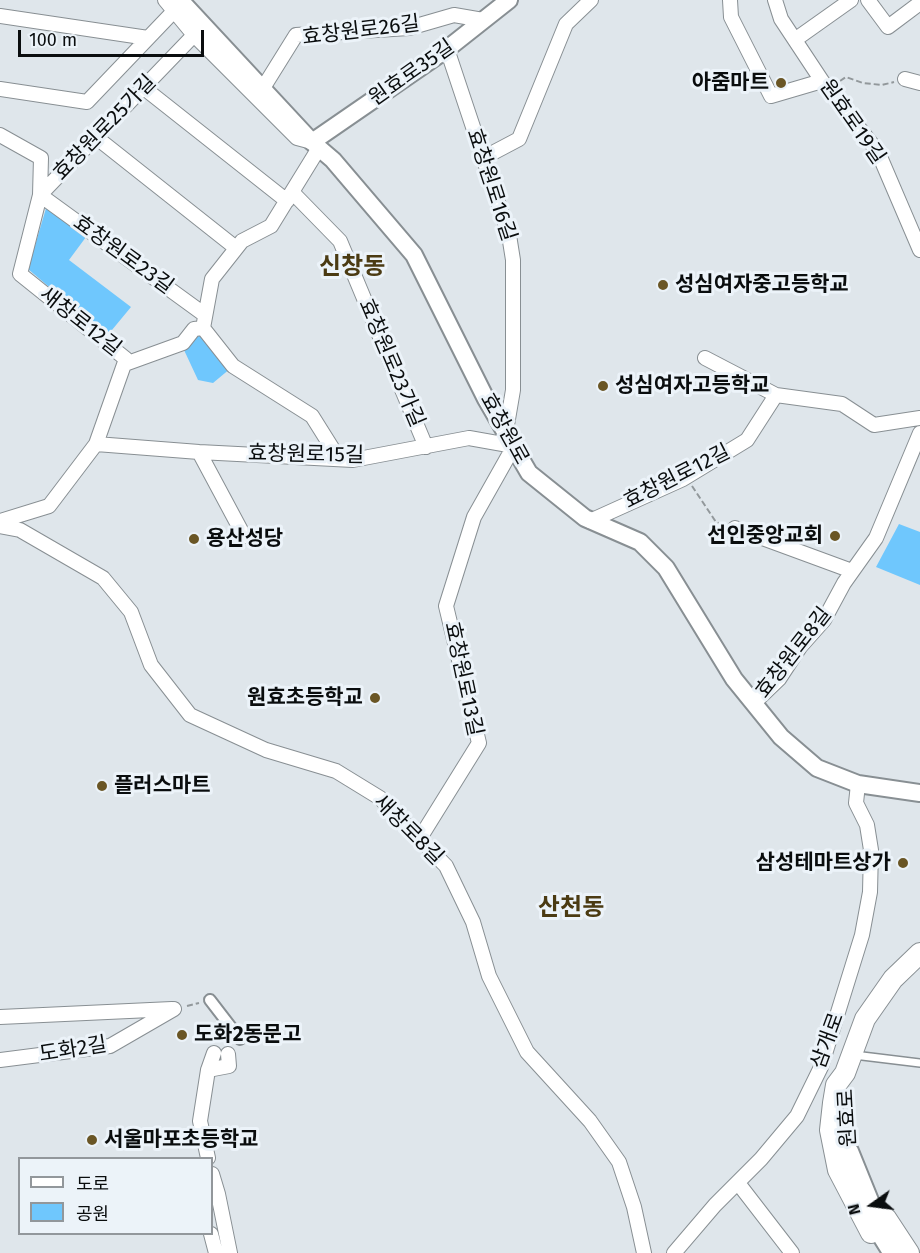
<!DOCTYPE html>
<html>
<head>
<meta charset="utf-8">
<style>
	body { margin:0 }
	#map { position:relative; width:920px; height:1253px; overflow:hidden; background:#dfe6eb; font-family:"Fira Sans","Noto Sans KR",sans-serif }
	canvas { display:block }
	.legend { position:absolute; left:18px; top:1157px; width:195px; height:78px; box-sizing:border-box; background:#ecf3f9; border:2px solid #92979b; margin:0; padding:8px 10px; list-style:none; font-size:18px; color:#0a0d0e }
	.legend li { display:flex; align-items:center; gap:12px; height:30px }
	.legend b { width:30px; border:2px solid #92979b }
	.north { position:absolute; left:842px; top:1175px; width:60px; height:60px; -webkit-text-stroke:4px #ecf3f9; paint-order:stroke; rotate:256deg; font-size:16px; font-weight:700; line-height:24px; text-align:center; color:#0a0d0e }
	.north::after { content:''; display:block; margin:auto; width:21px; height:27px; background:#0a0d0e; clip-path:polygon(50% 0,100% 100%,50% 72%,0 100%) }
	.scale { position:absolute; left:18px; top:30px; width:186px; height:27px; box-sizing:border-box; border:3px solid #0a0d0e; border-top:0; padding-left:8px; font-size:18px; line-height:21px; white-space:nowrap; color:#0a0d0e; -webkit-text-stroke:4px #ecf3f9; paint-order:stroke }
</style>
</head>
<body>
<div id="map">
<canvas width="920" height="1253"></canvas>
<ul class="legend">
<li><b style="height:8px;background:#fff"></b>도로</li>
<li><b style="height:16px;background:#6fc7fd"></b>공원</li>
</ul>
<div class="north">N</div>
<div class="scale">100 m</div>
</div>
<script>
const context = document.querySelector('canvas').getContext('2d');
context.lineJoin = 'round';
function fill(path, color) { context.fillStyle = color; context.fill(path, 'evenodd'); }
const toPath = rows => new Path2D(rows.map(r => 'M' + r).join(''));
function stroke(path, color, width, dash) { context.strokeStyle = color; context.lineWidth = width; context.lineCap = dash ? 'butt' : 'round'; context.setLineDash(dash || []); context.stroke(path); }
function write(font, color, halo, rows, align = 'center') {
  context.font = font + ' "Fira Sans","Noto Sans KR",sans-serif'; context.lineWidth = 6; context.setLineDash([]); context.textBaseline = 'middle'; context.strokeStyle = halo; context.fillStyle = color; for (const [text, x, y, turn = 0] of rows) {
    context.save(); context.translate(x, y); context.rotate((+turn || 0) * Math.PI / 180); context.textAlign = isNaN(turn) ? turn : align; if (halo) context.strokeText(text, 0, 0); context.fillText(text, 0, 0); context.restore();
  }
}
fill(toPath([
	[47,205,86,237,69,260,131,307,107,336,28,269],
	[203,333,231,368,213,383,198,380,184,350,198,334],
	[899,524,920,532,920,585,876,567]
]), '#6fc7fd');
const service = toPath([
	[854,1055,920,1063]
]);
const pedestrian = toPath([
	[210,1000,240,1039]
]);
const minor = toPath([
	[165,0,194,35,297,138,312,142],
	[730,0,731,17,771,96,822,81],
	[775,0,781,19,822,81,878,152,920,250],
	[868,0,888,27,920,3],
	[0,16,148,38],
	[194,35,40,195,205,315],
	[796,39,851,0],
	[447,49,509,235,513,260,513,390,506,431],
	[905,79,920,83],
	[144,88,287,201],
	[263,88,296,35,409,28,454,15,483,20],
	[0,89,87,102,174,11],
	[0,135,41,158,40,195,20,274,126,359,96,444,49,506,0,521],
	[97,138,236,248],
	[319,148,271,226,242,241,212,279,203,328,233,366,312,416,339,459],
	[483,158,519,139,566,24,591,0],
	[293,193,340,241,426,447],
	[705,358,776,395],
	[125,364,183,343,194,329,203,328],
	[96,444,199,452,353,460,469,438,514,446,474,517,446,606,479,743,420,838],
	[199,452,244,536],
	[590,521,683,479,747,440,776,395,842,404,874,425,920,418],
	[0,526,20,530,103,578,131,612,151,665,190,715,266,750,336,771,380,798,446,866,473,922,489,976,527,1052,590,1121,619,1162,634,1207,644,1253],
	[735,528,852,571],
	[754,703,779,679,800,647,824,620,844,583,876,538,920,433],
	[0,1017,172,1009],
	[0,1060,110,1046,174,1009],
	[208,1070,229,1066,228,1054],
	[208,1158,200,1121,208,1070,214,1053],
	[212,1174,218,1194,230,1253],
	[738,1183,792,1253],
	[211,1234,216,1253],
	[674,1253,715,1205,761,1159,797,1116,821,1067,862,935,870,892,871,850,867,825,856,803,858,784]
]);
const tertiary = toPath([
	[180,0,312,142,333,160,414,255,486,399,529,473,585,518,640,542,666,568,734,679,781,737,817,768,858,784,920,793],
	[312,142,447,49,509,0]
]);
const secondary = toPath([
	[886,1218,909,1253],
	[871,1233,838,1170,830,1130,833,1103,836,1085,845,1073,865,1019,893,979,920,953]
]);
const trunk = toPath([
	[847,1152,875,1221,895,1253]
]);
stroke(service, '#888f93', 10);
stroke(pedestrian, '#888f93', 14);
stroke(minor, '#888f93', 16);
stroke(tertiary, '#888f93', 20);
stroke(secondary, '#888f93', 22);
stroke(trunk, '#888f93', 26);
stroke(toPath([
	[840,81,846,77,863,83,882,85,894,82],
	[692,486,716,522,724,525],
	[187,1006,199,1003]
]), '#92989b', 2, [6, 3]);
stroke(service, '#fff', 7);
stroke(pedestrian, '#fff', 10);
stroke(minor, '#fff', 14);
stroke(tertiary, '#fff', 16);
stroke(secondary, '#fff', 20);
stroke(trunk, '#fff', 22);
for (const [x, y, r, color] of [
	[781,83,6,"#6a5625"],
	[663,285,6,"#6a5625"],
	[603,386,6,"#6a5625"],
	[835,536,6,"#6a5625"],
	[194,539,6,"#6a5625"],
	[375,698,6,"#6a5625"],
	[102,786,6,"#6a5625"],
	[903,863,6,"#6a5625"],
	[182,1035,6,"#6a5625"],
	[92,1140,6,"#6a5625"]
]) { const dot = new Path2D(); dot.arc(x, y, r, 0, 2 * Math.PI); context.fillStyle = color; context.fill(dot); stroke(dot, '#ecf3f9', 2); }
write('21px', '#0a0d0e', '#ecf3f9', [
	["효창원로26길",361,31,-7],
	["원효로35길",412,73,-35],
	["원효로19길",852,122,55],
	["효창원로25가길",105,128,-46],
	["효창원로16길",491,185,72],
	["효창원로23길",123,255,36],
	["새창로12길",80,322,38],
	["효창원로23가길",391,363,67],
	["효창원로",504,429,61],
	["효창원로15길",306,455,1],
	["효창원로12길",677,477,-27],
	["효창원로8길",794,653,-52],
	["효창원로13길",463,679,78],
	["새창로8길",408,830,45],
	["삼개로",828,1041,-70],
	["도화2길",73,1050,-9],
	["원효로",848,1118,-93]
]);
write('bold 21px', '#0a0d0e', '#ecf3f9', [
	["아줌마트",769,83,"right"],
	["성심여자중고등학교",675,285],
	["성심여자고등학교",615,386],
	["선인중앙교회",823,536,"right"],
	["용산성당",206,539],
	["원효초등학교",363,698,"right"],
	["플러스마트",114,786],
	["삼성테마트상가",891,863,"right"],
	["도화2동문고",194,1035],
	["서울마포초등학교",104,1140]
], 'left');
write('bold 24px', '#4b3b13', '#ecf3f9', [
	["신창동",352,267],
	["산천동",571,908]
]);
</script>
</body>
</html>
